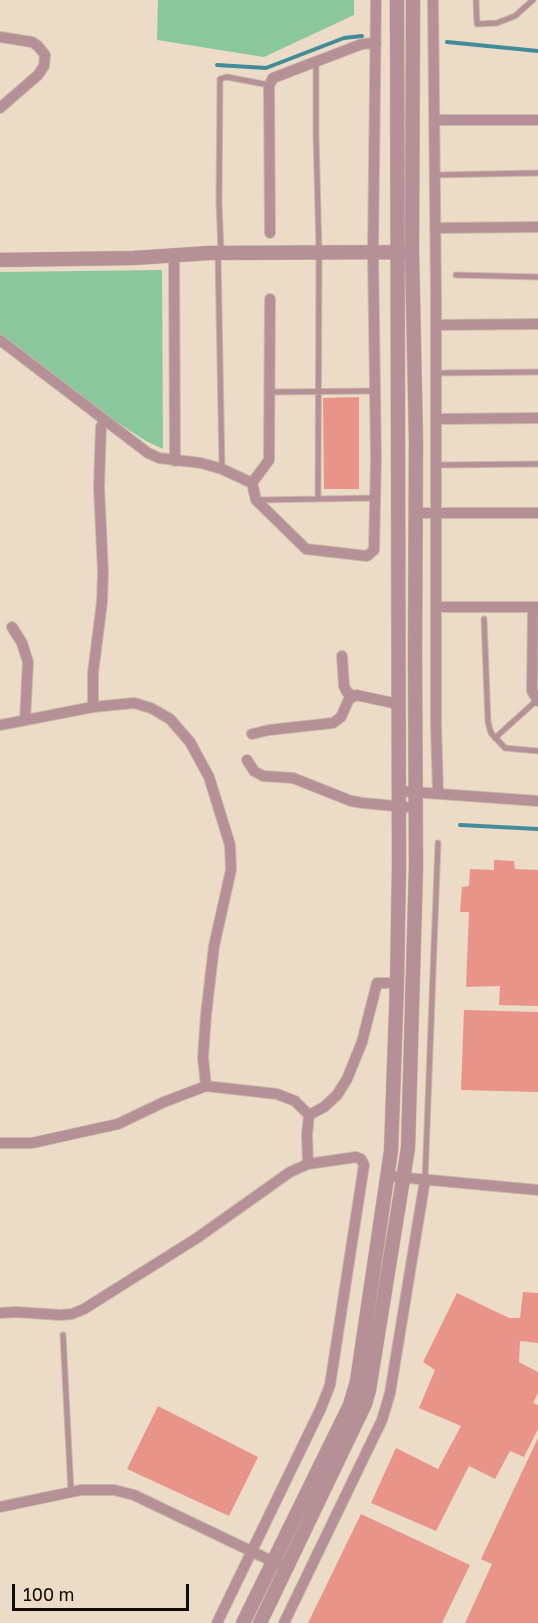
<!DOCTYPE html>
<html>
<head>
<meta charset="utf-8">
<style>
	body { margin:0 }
	#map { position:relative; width:538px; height:1623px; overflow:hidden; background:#ecdbc6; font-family:"Golos Text",sans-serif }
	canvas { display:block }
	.scale { position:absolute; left:12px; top:1584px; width:177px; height:27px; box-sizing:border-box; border:3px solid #110c05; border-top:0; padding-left:8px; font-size:18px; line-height:21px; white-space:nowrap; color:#110c05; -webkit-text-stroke:4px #ecdbc6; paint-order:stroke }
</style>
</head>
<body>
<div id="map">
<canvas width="538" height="1623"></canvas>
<div class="scale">100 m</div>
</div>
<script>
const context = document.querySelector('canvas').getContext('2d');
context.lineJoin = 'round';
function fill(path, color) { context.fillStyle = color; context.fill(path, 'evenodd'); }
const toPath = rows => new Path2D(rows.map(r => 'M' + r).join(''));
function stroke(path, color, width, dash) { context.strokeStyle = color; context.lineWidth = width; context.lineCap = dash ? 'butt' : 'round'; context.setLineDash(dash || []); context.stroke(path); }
fill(toPath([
	[158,0,354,0,354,15,264,57,157,40],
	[162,270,163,449,146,441,107,416,0,334,0,272]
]), '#8bc79c');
stroke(toPath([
	[447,42,538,51],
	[217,65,266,68,344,38,362,36],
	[460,825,538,829]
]), '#418c99', 4);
fill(toPath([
	[359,397,359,489,324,489,323,398],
	[494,860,514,861,515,869,538,870,538,1006,499,1005,500,986,466,987,469,912,460,912,462,887,469,886,470,869,494,870],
	[464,1010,538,1012,538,1092,461,1090],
	[523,1292,538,1293,538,1343,520,1341,519,1362,538,1372,538,1393,533,1403,538,1405,538,1429,524,1457,510,1451,495,1479,469,1466,436,1531,371,1503,396,1448,438,1469,461,1426,419,1408,435,1370,423,1362,457,1293,509,1318,520,1318],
	[158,1406,258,1457,229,1516,127,1469],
	[538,1438,538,1623,465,1623,492,1564,481,1559],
	[361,1514,470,1565,442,1623,308,1623]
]), '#e89489');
const service = toPath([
	[476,0,477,24,497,23,515,16,533,0],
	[316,63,316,134,319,253,318,499],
	[435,175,538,173],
	[221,251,219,202,220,79,227,77,269,85],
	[218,255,222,469],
	[456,275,538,277],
	[437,373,538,372],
	[270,392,375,391],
	[437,465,538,464],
	[258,500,375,498],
	[484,619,488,722,491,733,505,748,538,751],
	[495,738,537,700],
	[425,1180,438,843],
	[63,1335,71,1492]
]);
const minor = toPath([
	[433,0,436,295,436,725,438,793],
	[0,37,32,42,38,46,45,55,44,66,38,75,0,108],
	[434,120,538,120],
	[436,228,538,227],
	[270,233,269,86,273,78,362,44,376,43],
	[174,255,175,461],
	[437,325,538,324],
	[0,340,148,453,159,458,201,463,222,469,252,483,269,460,270,299],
	[437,419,538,418],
	[252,483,256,500,306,549,367,556,374,550,376,458,373,252,376,0],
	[416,513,538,513],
	[437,607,538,607],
	[533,607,532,691,538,701],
	[12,627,22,643,28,662,25,720],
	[342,656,344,686,347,692,352,696],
	[93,707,93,673,102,602,103,572,99,487,101,427,104,421],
	[0,725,93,707,134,703,151,708,170,719,190,742,209,777,230,845,231,870,214,946,206,1015,203,1057,206,1086],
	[252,734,269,730,333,723,341,717,349,699,356,695,398,704],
	[247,760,254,771,263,776,293,778,351,801,363,803,416,808],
	[399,791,538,801],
	[309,1115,324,1107,337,1095,347,1079,362,1042,377,983,397,983],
	[0,1143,32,1143,118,1124,164,1102,206,1086,277,1094,295,1101,309,1115],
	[308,1164,307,1135,309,1115],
	[387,1176,538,1190],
	[0,1313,16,1312,60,1315,72,1314,84,1309,197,1238,290,1172,308,1164,356,1157,361,1159,364,1165,330,1385,321,1408,217,1623],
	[0,1507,81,1490,114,1490,134,1495,278,1564],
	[284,1623,382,1420,390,1393,425,1180]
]);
const tertiary = toPath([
	[0,260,134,258,209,253,404,252],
	[243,1623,350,1405,357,1381,391,1151,397,983,399,866,397,0],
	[260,1623,365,1404,369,1390,408,1148,416,867,415,653,416,441,412,252,413,0]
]);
stroke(service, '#c9baa7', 7);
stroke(minor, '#c9baa7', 12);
stroke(tertiary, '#c9baa7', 15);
stroke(service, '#b59096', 5);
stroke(minor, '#b59096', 10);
stroke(tertiary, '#b59096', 14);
</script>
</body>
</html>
